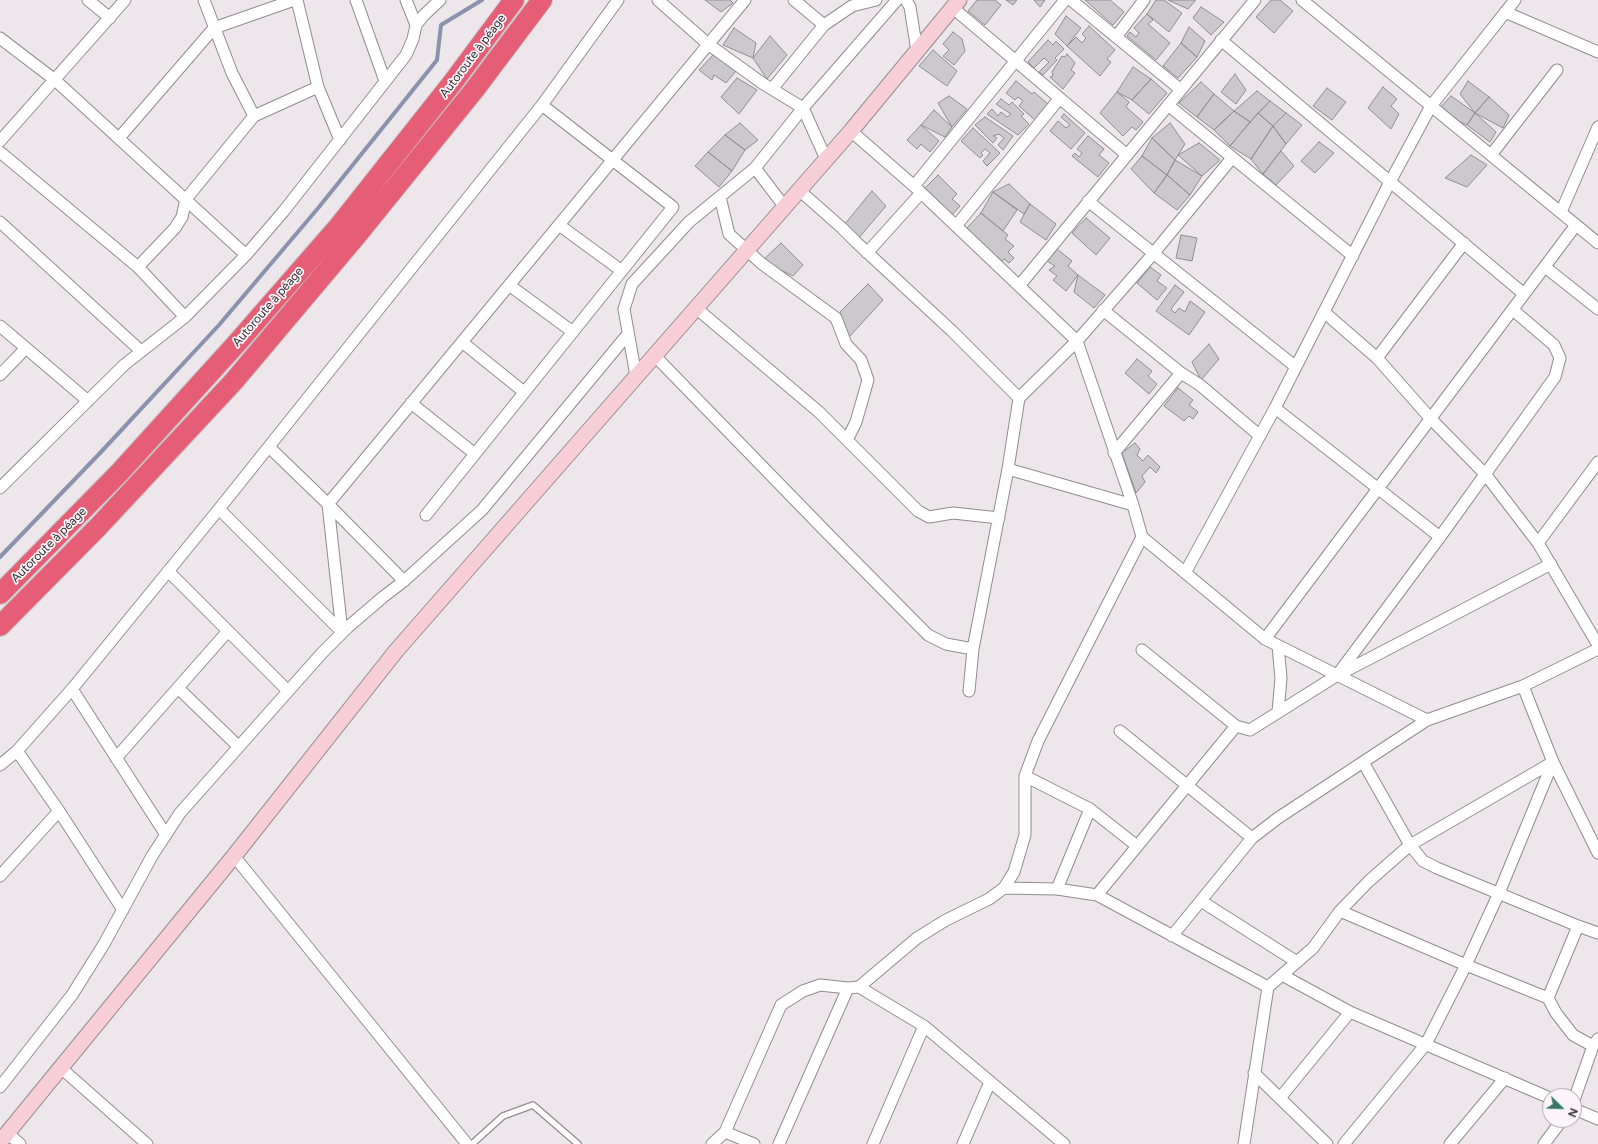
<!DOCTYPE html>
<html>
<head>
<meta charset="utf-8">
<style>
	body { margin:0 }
	#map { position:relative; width:1598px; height:1144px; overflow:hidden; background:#ede6eb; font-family:Figtree,sans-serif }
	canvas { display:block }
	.north { position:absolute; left:1542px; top:1088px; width:40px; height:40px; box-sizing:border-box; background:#fbf4f8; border:1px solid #a9a4a7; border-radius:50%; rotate:113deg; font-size:11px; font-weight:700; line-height:16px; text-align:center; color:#2e2c2e }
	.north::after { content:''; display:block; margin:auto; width:14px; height:18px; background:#367767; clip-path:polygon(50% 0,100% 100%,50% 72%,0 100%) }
</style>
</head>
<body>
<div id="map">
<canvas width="1598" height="1144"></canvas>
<div class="north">N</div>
</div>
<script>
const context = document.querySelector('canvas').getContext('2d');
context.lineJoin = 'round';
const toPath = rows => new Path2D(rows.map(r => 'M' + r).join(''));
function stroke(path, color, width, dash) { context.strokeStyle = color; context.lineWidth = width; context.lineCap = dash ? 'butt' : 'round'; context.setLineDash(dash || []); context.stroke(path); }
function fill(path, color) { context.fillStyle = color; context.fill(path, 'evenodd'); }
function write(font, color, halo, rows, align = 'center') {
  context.font = font + ' Figtree,sans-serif'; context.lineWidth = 3.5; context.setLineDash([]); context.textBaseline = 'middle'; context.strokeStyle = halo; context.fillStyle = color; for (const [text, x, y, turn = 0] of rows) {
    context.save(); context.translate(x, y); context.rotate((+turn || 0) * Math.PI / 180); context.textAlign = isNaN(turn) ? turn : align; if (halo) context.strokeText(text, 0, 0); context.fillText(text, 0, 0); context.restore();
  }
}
stroke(toPath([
	[0,557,101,452,219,325,319,207,437,60,441,25,482,0]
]), '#8b92ad', 4);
const building = toPath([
	[705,0,730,0,733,3,721,12,705,0],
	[977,0,995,0,1001,5,985,25,968,11,977,0],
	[1006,0,1017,0,1013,5,1006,0],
	[1034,0,1045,0,1040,7,1034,0],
	[1085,0,1110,0,1124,12,1113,25,1085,0],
	[1156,0,1164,0,1182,13,1169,32,1147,14,1156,0],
	[1168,0,1195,0,1195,1,1188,9,1168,0],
	[1271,0,1280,0,1293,11,1274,33,1256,17,1271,0],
	[1201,7,1224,22,1211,35,1193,18,1201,7],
	[1147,14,1153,20,1148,24,1170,43,1156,60,1127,36,1130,32,1136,37,1139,33,1134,28,1147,14],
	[1066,16,1081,28,1067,46,1055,34,1066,16],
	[1089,26,1115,50,1107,59,1111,62,1100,76,1067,46,1076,37,1082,43,1086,38,1082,34,1089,26],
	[1189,27,1205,41,1197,57,1181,43,1189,27],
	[734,28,756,43,753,58,723,45,734,28],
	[953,32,962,39,965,51,954,65,943,56,949,50,943,44,953,32],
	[770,36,787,55,767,79,753,58,770,36],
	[1048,40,1053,45,1056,41,1064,49,1055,58,1057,60,1043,75,1039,72,1049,62,1044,58,1034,68,1028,62,1048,40],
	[1181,43,1197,57,1178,78,1163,66,1181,43],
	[933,50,957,71,947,86,919,66,933,50],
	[714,54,736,71,726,83,714,75,712,80,699,70,714,54],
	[1067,54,1075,63,1071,70,1075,73,1063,89,1050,77,1053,76,1052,72,1062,56,1065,57,1067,54],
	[1133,67,1151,79,1132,100,1117,92,1133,67],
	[1235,74,1246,90,1236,104,1221,92,1235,74],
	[737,78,757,90,739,114,721,97,737,78],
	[1151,79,1167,93,1149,114,1132,100,1151,79],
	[1016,81,1032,94,1034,92,1048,104,1035,120,1019,106,1023,101,1018,97,1015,100,1006,93,1016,81],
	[1468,81,1489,97,1475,113,1460,94,1468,81],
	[1201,82,1214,94,1197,117,1179,103,1201,82],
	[1383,87,1397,99,1391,106,1399,114,1391,129,1368,108,1383,87],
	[1327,88,1346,102,1332,120,1313,106,1327,88],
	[1257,91,1270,101,1250,122,1234,111,1257,91],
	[1117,92,1129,102,1126,107,1143,122,1136,130,1132,127,1123,136,1100,113,1117,92],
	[1214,94,1234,111,1214,130,1197,117,1214,94],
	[949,96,967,109,952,127,938,103,949,96],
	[1451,96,1475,113,1467,125,1437,111,1451,96],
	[1489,97,1509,115,1503,128,1475,113,1489,97],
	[1001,99,1009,105,1012,102,1024,114,1021,116,1029,124,1018,135,987,114,992,109,998,116,1001,112,1007,117,1011,114,996,104,1001,99],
	[1270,101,1286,113,1273,126,1258,113,1270,101],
	[934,110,952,127,945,137,921,125,934,110],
	[1234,111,1250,122,1230,146,1214,130,1234,111],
	[1258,113,1273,126,1251,159,1230,146,1258,113],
	[1286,113,1302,125,1286,144,1273,126,1286,113],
	[1475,113,1496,132,1490,142,1467,125,1475,113],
	[1064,114,1085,133,1071,149,1050,131,1058,121,1066,128,1070,125,1061,117,1064,114],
	[985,117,1013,136,1003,150,998,145,1004,138,999,134,993,136,997,138,993,143,975,125,985,117],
	[740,123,758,140,745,150,725,135,740,123],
	[1170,123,1185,144,1175,160,1152,138,1170,123],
	[921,125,939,141,930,152,921,144,917,149,907,140,921,125],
	[1273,126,1286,144,1263,174,1251,159,1273,126],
	[973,128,1000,153,987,166,983,161,990,153,985,149,981,153,983,155,980,158,961,141,973,128],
	[725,135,745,150,732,171,708,152,725,135],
	[1088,136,1104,149,1099,155,1109,163,1098,177,1072,156,1075,153,1079,157,1082,153,1077,149,1088,136],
	[1152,138,1175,160,1167,175,1142,156,1152,138],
	[1319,142,1334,153,1315,173,1301,161,1319,142],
	[1199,143,1220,160,1202,176,1178,155,1199,143],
	[1281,151,1294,166,1276,185,1263,174,1281,151],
	[708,152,732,171,719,187,695,166,708,152],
	[1471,155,1487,165,1467,187,1445,178,1471,155],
	[1142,156,1167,175,1154,193,1131,169,1142,156],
	[1175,160,1202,176,1190,195,1167,175,1175,160],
	[938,175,957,194,952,199,960,206,951,216,924,189,938,175],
	[1167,175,1190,195,1177,210,1154,193,1167,175],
	[1009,184,1030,204,1024,214,993,192,1009,184],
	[872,191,886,206,857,240,844,225,872,191],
	[993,192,1017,210,1003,231,981,213,993,192],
	[1030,204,1056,224,1046,240,1020,222,1030,204],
	[981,213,1008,235,1005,239,1014,246,1008,252,1014,258,1009,263,1004,259,1000,264,965,230,981,213],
	[1086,218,1110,238,1096,255,1072,233,1086,218],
	[1181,235,1197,238,1192,261,1176,258,1181,235],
	[781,243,803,265,793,276,762,261,781,243],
	[1057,249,1072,261,1068,266,1078,275,1066,291,1053,280,1057,276,1049,270,1055,266,1047,261,1057,249],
	[1150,267,1161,275,1157,281,1167,288,1157,300,1137,283,1150,267],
	[1078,275,1105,295,1094,308,1074,292,1078,275],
	[868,284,883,300,849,337,840,312,868,284],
	[1175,285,1184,292,1171,309,1175,313,1179,308,1185,312,1190,301,1205,312,1189,335,1156,311,1175,285],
	[1209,344,1219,359,1201,380,1192,362,1209,344],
	[1137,359,1152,371,1148,376,1157,384,1149,394,1125,373,1137,359],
	[1178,388,1193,400,1189,405,1198,412,1193,419,1189,416,1184,421,1164,406,1178,388],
	[1135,443,1140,449,1137,455,1143,461,1148,455,1160,467,1156,473,1150,467,1142,476,1145,482,1136,493,1122,453,1135,443]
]);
fill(building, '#cbc8ce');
stroke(building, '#908d93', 1);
const lane = toPath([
	[472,1144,503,1116,533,1105,578,1144]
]);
const street = toPath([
	[88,0,110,18],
	[204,0,232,73,254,116,318,87,297,0],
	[356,0,385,81],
	[406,0,416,25],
	[658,0,708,44,762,83,803,108,826,159],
	[794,0,824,25],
	[906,0,910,7,917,51],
	[1071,0,1181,90],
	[1302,0,1598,243],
	[953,8,1127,155],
	[1505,12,1598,52],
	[1116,37,1144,0],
	[0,38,55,80,246,255],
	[1221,40,1524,294],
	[318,87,340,140],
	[772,89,824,25,852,6,876,0],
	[1168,105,1353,256],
	[851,131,914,186,1077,341,1133,505,1142,537,1265,639,1427,720],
	[119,138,214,28,294,0],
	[0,141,125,0],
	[0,152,138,267,185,317],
	[1491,155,1557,70],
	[755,168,784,206],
	[914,186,1065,0],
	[799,190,842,228,856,242,952,331,1019,398],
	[720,197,729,234,761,263,836,318,846,344,861,360,868,380,856,422,847,440],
	[1088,201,1296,367],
	[1561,212,1598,127],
	[0,222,141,351],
	[559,225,622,271],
	[956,226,1059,99],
	[867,253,921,193],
	[138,267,175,228,182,217,186,199,254,116],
	[1545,267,1598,309],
	[509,285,573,332],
	[1019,286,1255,0],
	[696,308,819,412,918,511,929,517,953,513,999,518],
	[1103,310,1181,373,1200,385,1260,436],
	[1324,312,1377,358,1431,419,1486,475,1538,543,1598,645],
	[0,326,26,348],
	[462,342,524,392],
	[654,355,829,535,928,635,946,644,973,649],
	[1377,358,1464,243],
	[0,375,26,348,88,401],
	[636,376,624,309,632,284,689,222,755,168,803,108,897,0],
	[411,403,475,454],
	[1275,408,1440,537],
	[269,447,328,504,404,581],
	[1114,453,1181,373],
	[1008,469,1133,505],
	[0,488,124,365,185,317,246,255,283,212,406,55,413,39,416,25,423,16,440,0],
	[219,509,342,632],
	[426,515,673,207,542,105],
	[1538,543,1598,462],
	[168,571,288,691],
	[1185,573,1275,408,1390,182,1431,106,1515,0],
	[342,632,328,504,745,0],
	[1265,639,1576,225],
	[1278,646,1281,678,1278,712],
	[1142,650,1236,726,1250,730,1336,676,1551,564],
	[1338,674,1440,537,1555,377,1560,358,1554,345,1513,310],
	[1523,686,1553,762,1598,853],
	[178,688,238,746],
	[72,689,166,835],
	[969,691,973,649,1008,469,1019,398,1077,341,1153,254,1232,158],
	[1120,731,1252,838,1278,818,1427,720,1523,686,1598,649],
	[17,751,59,811,123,910],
	[116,758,228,631],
	[1363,762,1410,845,1423,861,1437,868,1578,926,1598,933],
	[0,765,17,751,72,689,219,509,542,105,618,0],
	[1025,776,1090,809,1137,846],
	[234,856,467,1144],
	[0,876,59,811],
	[1004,888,1057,889,1097,895,1268,987],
	[1057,889,1090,809],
	[1097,895,1236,726],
	[1201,901,1297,962],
	[1340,911,1466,965,1548,998,1556,1013,1573,1035,1593,1046],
	[1172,936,1252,838],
	[1282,975,1350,1012,1550,1098],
	[859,987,924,1026,1064,1144],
	[1548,998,1578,926],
	[61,1068,147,1144],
	[1254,1073,1327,1144],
	[0,1087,72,995,104,944,152,856,180,813,322,653,348,627,383,597,404,581,482,510,628,334],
	[1280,1098,1350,1012],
	[1574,1100,1593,1046,1598,1039],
	[1574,1109,1598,1119],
	[725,1132,754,1144],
	[7,1133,20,1144],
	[712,1144,725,1132,781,1005,803,991,820,985,848,988,859,987,917,938,946,920,989,899,1004,888,1014,872,1025,835,1025,776,1038,741,1142,537],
	[779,1144,848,988],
	[873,1144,924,1026],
	[963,1144,990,1082],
	[1244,1144,1268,987,1313,948,1340,911,1369,881,1410,845,1553,762],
	[1344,1144,1426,1044,1466,965,1499,893,1553,762],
	[1450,1144,1505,1078],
	[1544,1144,1562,1120]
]);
const secondary = toPath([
	[0,1142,234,856,396,651,851,131,959,0]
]);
const highway = toPath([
	[0,594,120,472,237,343,339,226,453,82,514,0],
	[0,626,98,527,234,381,357,235,475,89,542,0]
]);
stroke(lane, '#928c8f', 8);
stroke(street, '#928c8f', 13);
stroke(secondary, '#928c8f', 17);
stroke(highway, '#c4c4c4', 22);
stroke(lane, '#fff', 5.5);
stroke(street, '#fff', 11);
stroke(secondary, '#f8ced6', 15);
stroke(highway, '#e65d76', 20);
write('12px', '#2e2c2e', '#fbf4f8', [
	["Autoroute à péage",473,56,-53],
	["Autoroute à péage",268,307,-49],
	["Autoroute à péage",49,545,-45]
]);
</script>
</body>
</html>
